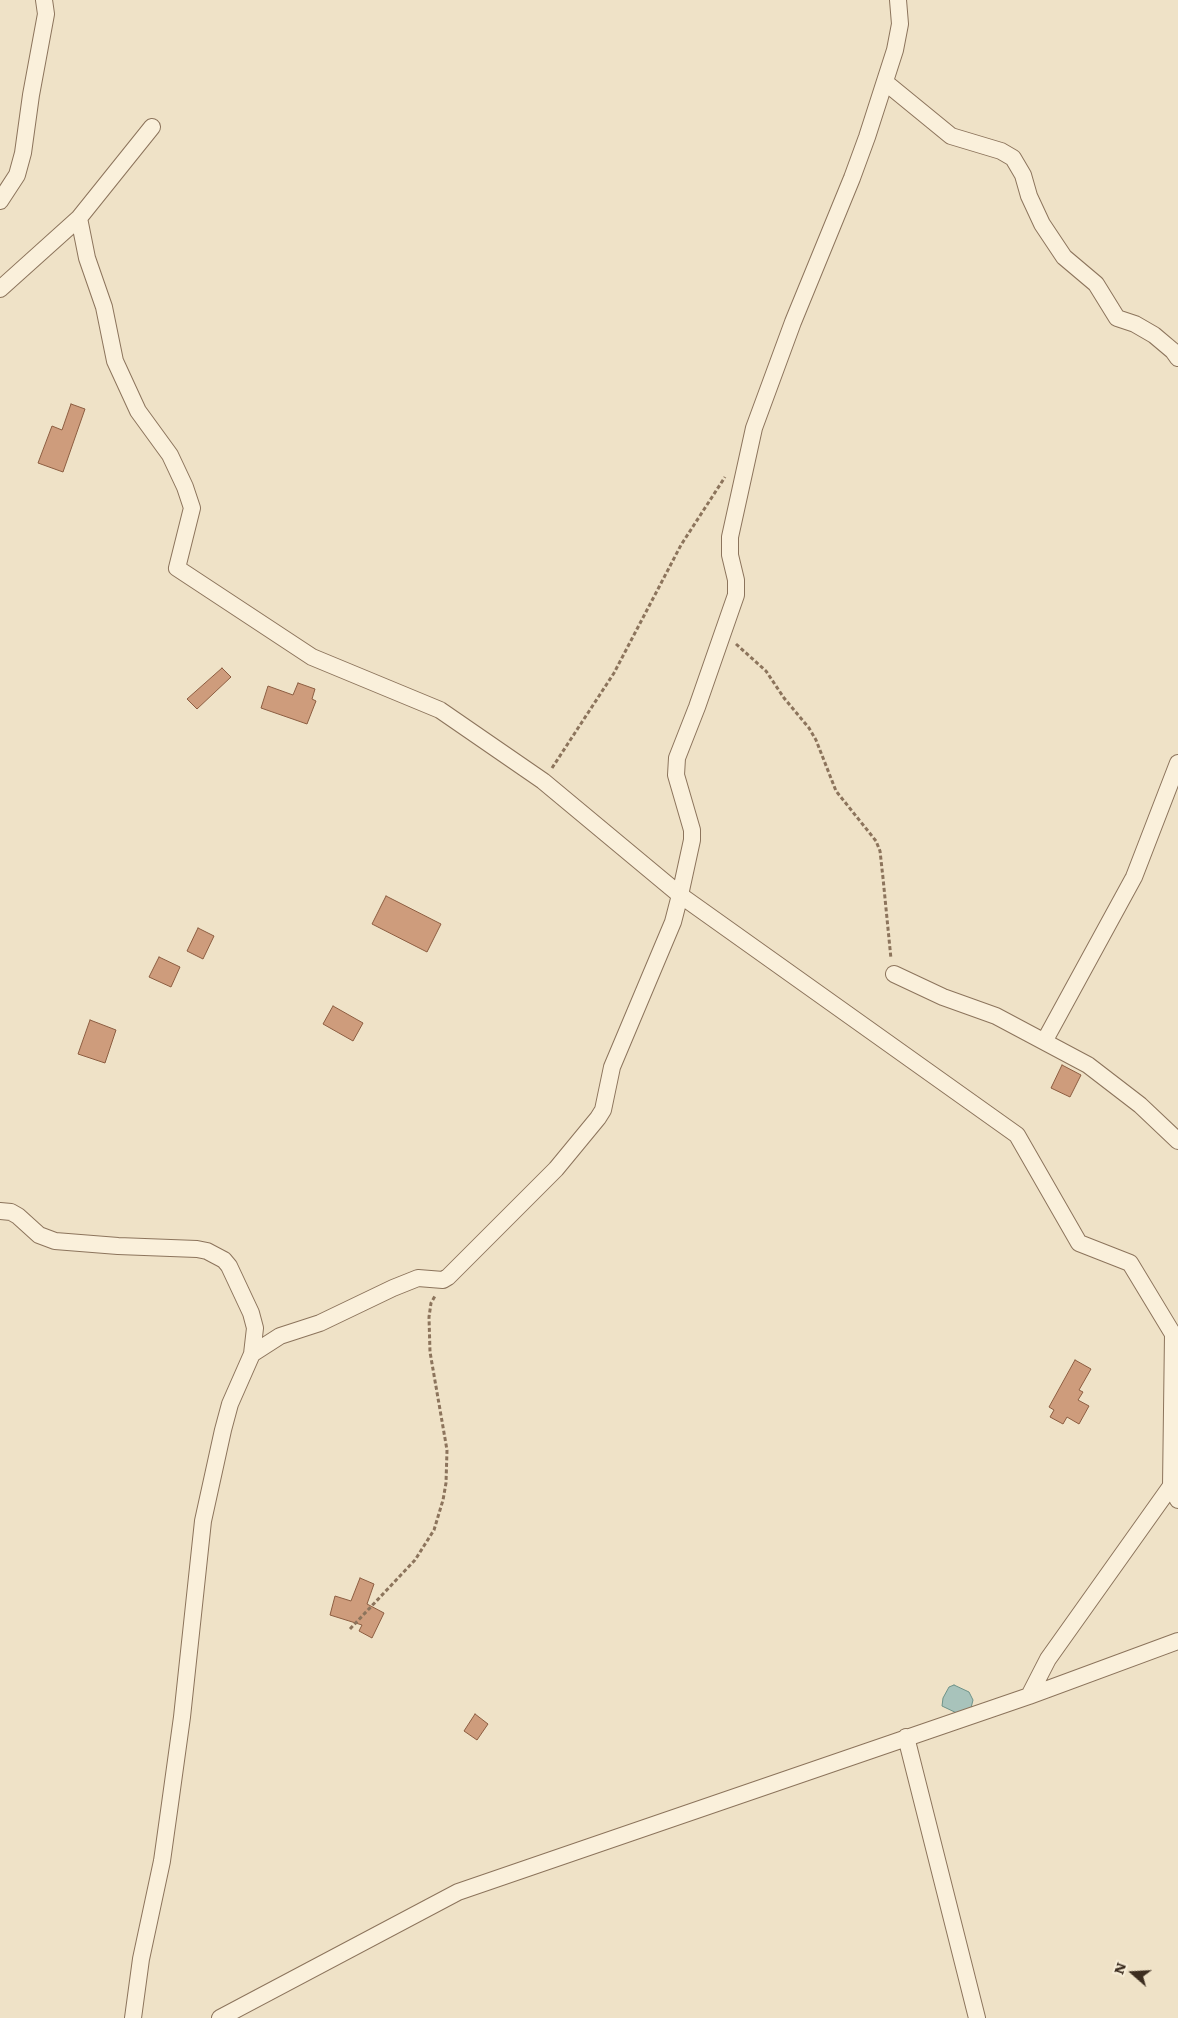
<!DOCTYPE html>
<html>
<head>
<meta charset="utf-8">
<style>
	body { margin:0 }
	#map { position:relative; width:1178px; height:2018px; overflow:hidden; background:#efe2c7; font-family:Literata,serif }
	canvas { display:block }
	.north { position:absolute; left:1108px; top:1948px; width:50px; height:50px; -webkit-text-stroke:4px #f7edd7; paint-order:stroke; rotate:289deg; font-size:14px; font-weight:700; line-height:20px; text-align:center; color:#3c2d20 }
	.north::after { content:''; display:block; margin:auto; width:18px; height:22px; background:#3c2d20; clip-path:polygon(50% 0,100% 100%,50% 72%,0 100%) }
</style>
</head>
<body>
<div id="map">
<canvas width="1178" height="2018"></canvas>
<div class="north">N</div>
</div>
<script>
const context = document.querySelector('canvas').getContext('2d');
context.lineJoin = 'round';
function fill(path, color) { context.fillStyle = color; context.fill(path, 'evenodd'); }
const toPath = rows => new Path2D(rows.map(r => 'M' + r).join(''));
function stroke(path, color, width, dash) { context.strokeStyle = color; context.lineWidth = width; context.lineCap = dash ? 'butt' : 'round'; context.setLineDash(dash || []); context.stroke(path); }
const water = toPath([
	[954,1685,969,1692,973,1700,970,1712,963,1716,942,1706,943,1698,949,1687,954,1685]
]);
fill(water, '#a8c3bb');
stroke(water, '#6e9288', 1);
const building = toPath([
	[71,404,85,409,63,472,38,463,52,426,62,430,71,404],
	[222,668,231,677,197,709,187,699,222,668],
	[298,683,315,689,312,699,316,701,307,724,261,708,268,686,293,695,298,683],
	[386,896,441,924,427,952,372,924,386,896],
	[198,928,214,936,203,959,187,951,198,928],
	[159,957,180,967,171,987,149,977,159,957],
	[333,1006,363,1023,353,1041,323,1024,333,1006],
	[90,1020,116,1030,105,1063,78,1054,90,1020],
	[1062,1065,1081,1075,1070,1097,1051,1088,1062,1065],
	[1075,1360,1091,1369,1079,1390,1083,1392,1078,1400,1089,1406,1079,1424,1067,1417,1063,1424,1050,1417,1054,1410,1049,1407,1075,1360],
	[360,1578,374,1584,367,1604,384,1613,372,1638,359,1631,362,1625,330,1615,335,1596,351,1601,360,1578],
	[475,1714,488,1724,477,1740,464,1731,475,1714]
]);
fill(building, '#ce9c7c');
stroke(building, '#8c5d41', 1);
const minor = toPath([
	[885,82,951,136,1001,151,1013,158,1023,175,1029,196,1042,224,1064,257,1096,284,1117,318,1135,324,1154,335,1173,351,1178,358],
	[0,201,17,175,23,153,31,95,46,14,44,0],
	[79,218,87,258,104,307,115,361,138,411,170,455,185,487,192,508,177,568,312,657,440,710,543,781,680,895,1017,1135,1079,1243,1130,1263,1173,1334,1171,1486,1178,1500],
	[0,289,79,218,152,127],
	[894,974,943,997,996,1016,1088,1065,1140,1105,1178,1141],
	[1045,1040,1134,877,1178,763],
	[0,1211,11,1212,18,1216,39,1235,55,1241,118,1246,197,1249,207,1251,224,1260,229,1266,251,1313,255,1328,252,1354,230,1404,223,1430,203,1521,182,1717,169,1811,162,1861,141,1959,133,2018],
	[252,1354,280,1336,320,1323,393,1288,418,1278,443,1280,448,1277,556,1169,598,1118,603,1110,612,1067,673,922,680,895,692,840,692,830,676,775,677,758,697,707,736,595,736,580,730,555,730,537,754,428,793,322,852,178,867,137,895,50,900,24,898,0],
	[1029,1696,1048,1659,1171,1486],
	[906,1737,977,2018],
	[220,2018,458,1892,1029,1696,1178,1641]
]);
stroke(minor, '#8c745c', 18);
stroke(toPath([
	[736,644,766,671,784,698,809,728,816,740,836,791,876,841,880,851,883,878,891,959],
	[552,768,614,673,681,545,725,477],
	[350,1629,415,1560,434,1530,443,1500,446,1483,447,1450,430,1352,429,1317,431,1303,435,1296]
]), '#8c745c', 3, [4, 2.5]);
stroke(minor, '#faf0db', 16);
</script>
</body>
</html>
